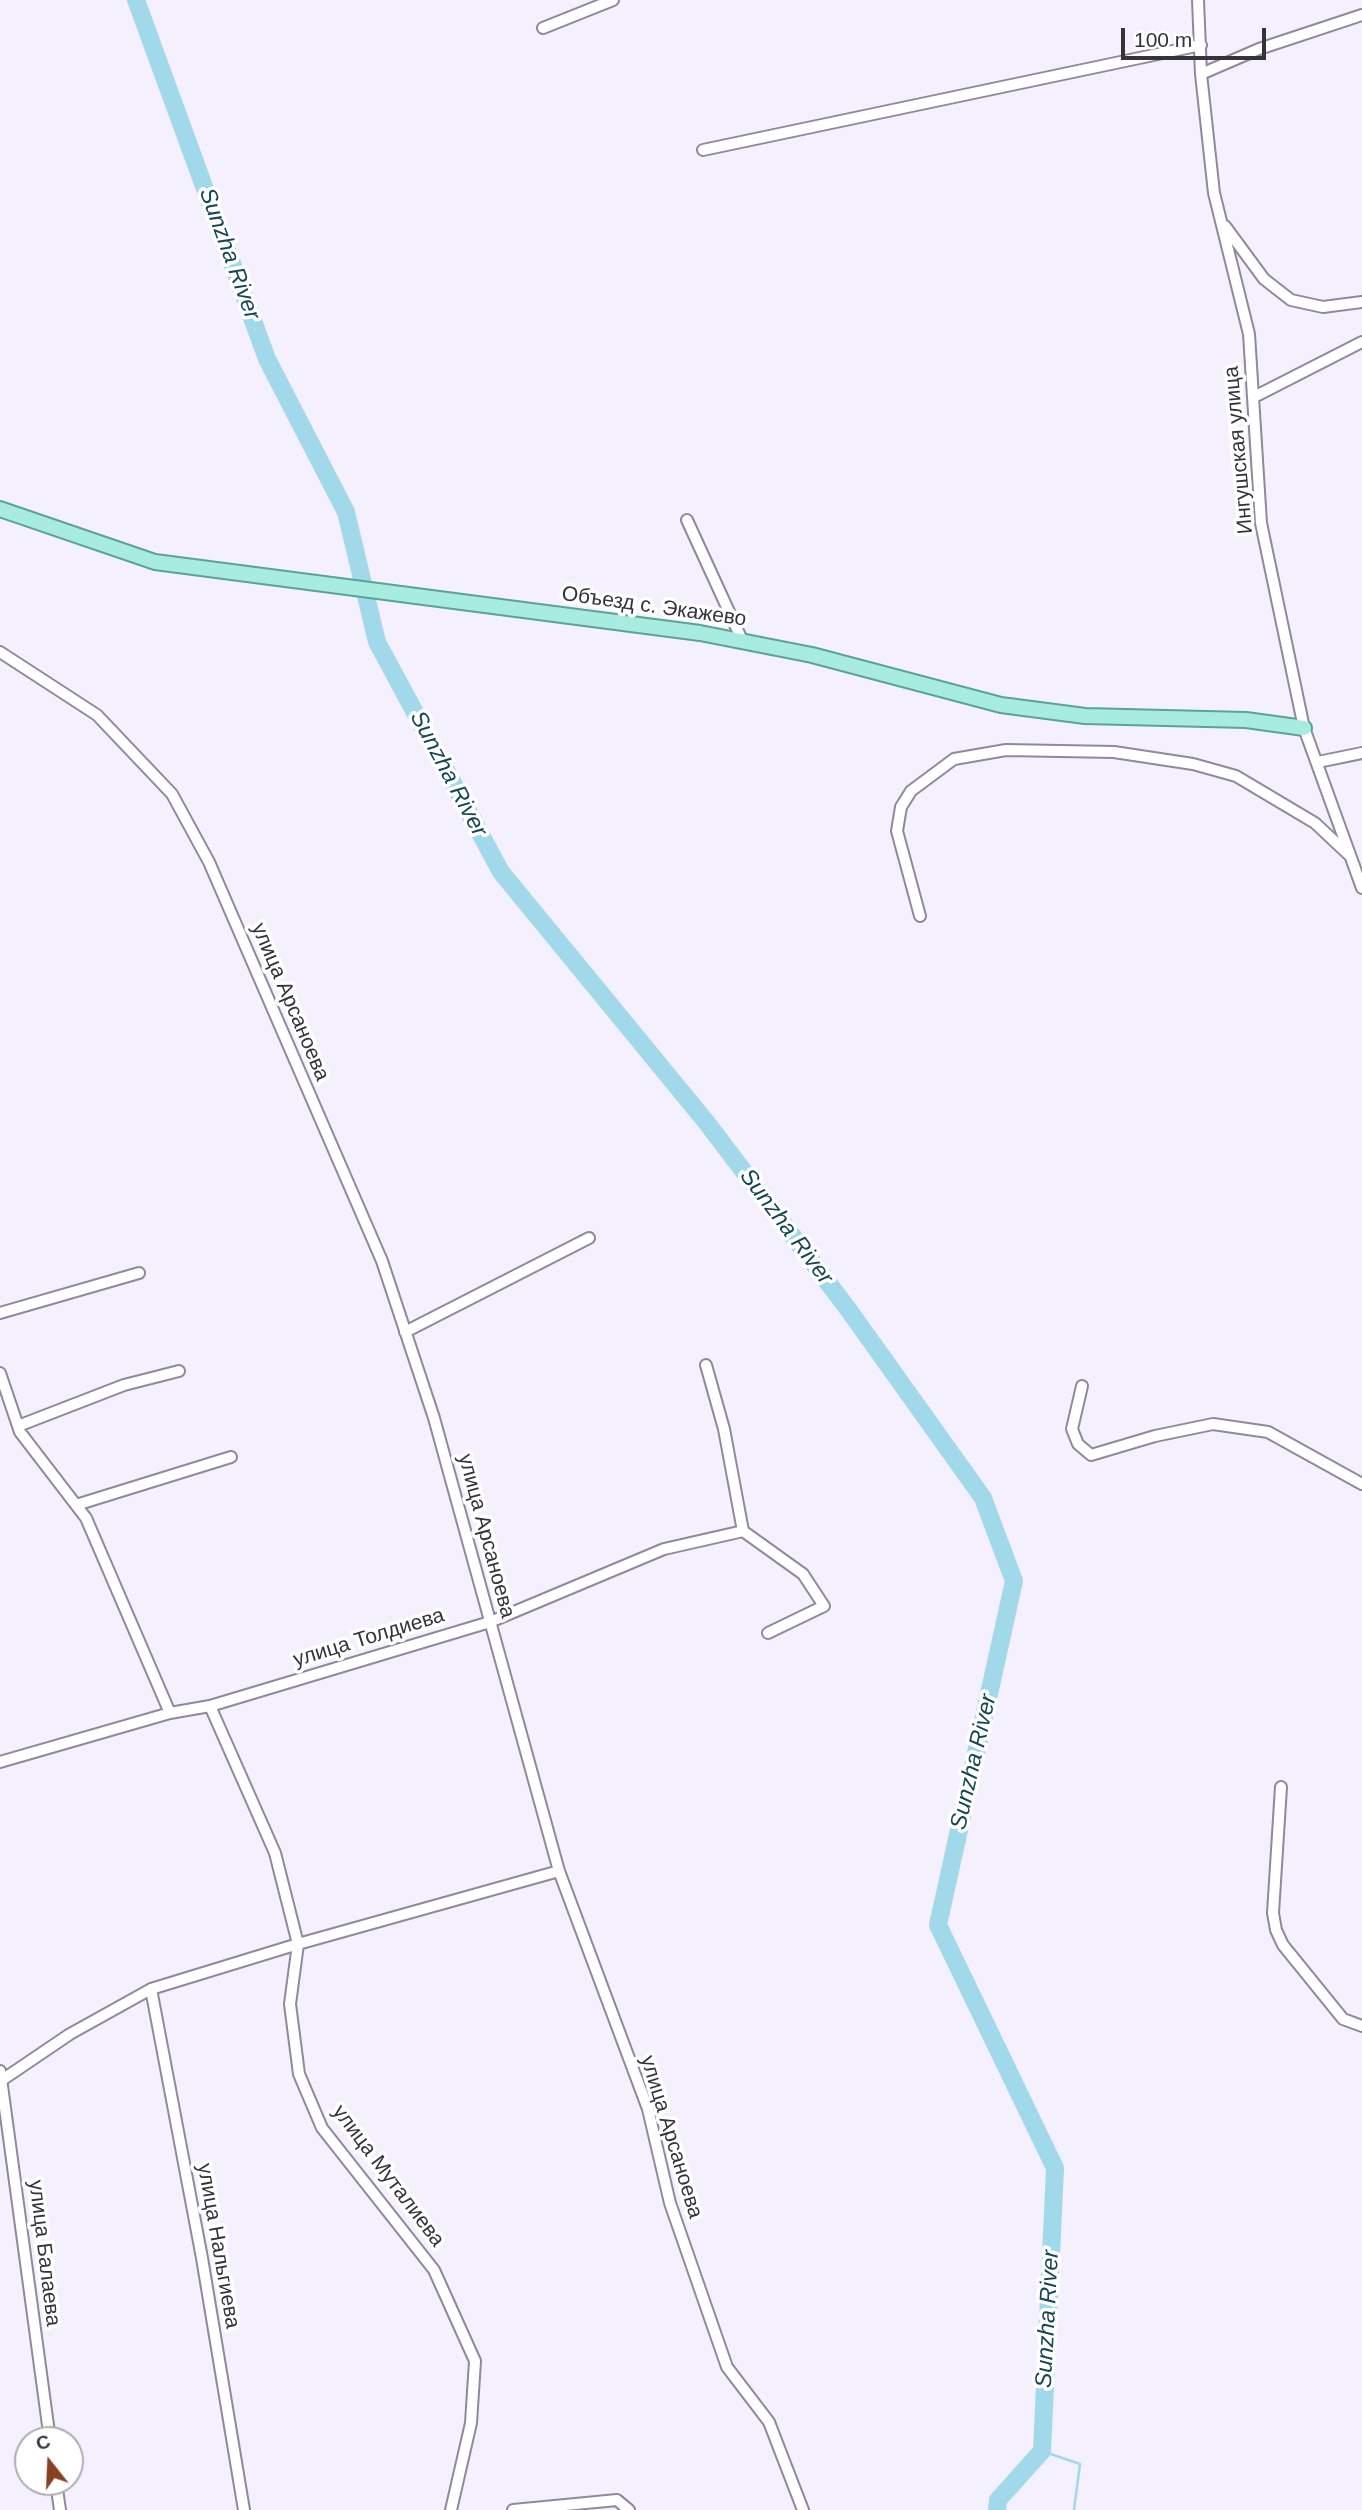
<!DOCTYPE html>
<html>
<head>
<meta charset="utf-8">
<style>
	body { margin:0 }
	#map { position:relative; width:1362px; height:2510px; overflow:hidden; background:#f5f0fe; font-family:Arial,sans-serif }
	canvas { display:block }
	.north { position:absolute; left:14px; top:2426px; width:70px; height:70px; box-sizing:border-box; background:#fff; border:2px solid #aeadb1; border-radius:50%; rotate:342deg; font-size:19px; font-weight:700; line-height:28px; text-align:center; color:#35323b }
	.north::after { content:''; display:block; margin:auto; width:24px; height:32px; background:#894124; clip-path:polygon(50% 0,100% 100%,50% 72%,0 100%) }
	.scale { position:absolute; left:1121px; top:28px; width:145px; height:32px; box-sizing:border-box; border:4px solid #35323b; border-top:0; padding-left:9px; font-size:21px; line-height:24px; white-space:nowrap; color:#35323b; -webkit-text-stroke:5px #fff; paint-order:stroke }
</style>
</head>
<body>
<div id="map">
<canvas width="1362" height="2510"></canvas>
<div class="north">С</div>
<div class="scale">100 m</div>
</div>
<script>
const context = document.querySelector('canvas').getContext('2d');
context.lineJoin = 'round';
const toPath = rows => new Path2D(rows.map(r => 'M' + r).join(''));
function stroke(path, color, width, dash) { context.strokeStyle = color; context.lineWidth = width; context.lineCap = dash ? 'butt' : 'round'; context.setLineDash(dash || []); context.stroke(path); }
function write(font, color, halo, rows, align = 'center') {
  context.font = font + ' Arial,sans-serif'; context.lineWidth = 7; context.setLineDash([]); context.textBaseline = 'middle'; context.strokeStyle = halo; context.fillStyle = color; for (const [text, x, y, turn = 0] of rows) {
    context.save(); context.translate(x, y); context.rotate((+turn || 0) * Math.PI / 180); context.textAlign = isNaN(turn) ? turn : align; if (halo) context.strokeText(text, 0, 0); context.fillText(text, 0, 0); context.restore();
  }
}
stroke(toPath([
	[1042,2451,1080,2464,1074,2510]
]), '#a2d9ea', 2.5);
stroke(toPath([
	[136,0,267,359,346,512,377,642,501,872,707,1123,848,1309,983,1498,1014,1581,938,1925,1055,2168,1042,2451,998,2500,997,2510]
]), '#a2d9ea', 18);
const minor = toPath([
	[1198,0,1201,74,1214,193,1249,334,1261,523,1304,728,1362,888],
	[543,28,613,0],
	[1201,74,1259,49,1362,15],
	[703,150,1201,45],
	[1225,226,1264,279,1291,300,1323,307,1362,302],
	[1254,397,1362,342],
	[687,520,742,640],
	[0,652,97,715,172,794,209,862,382,1261,434,1418,559,1871,648,2109,670,2203,727,2367,769,2422,803,2510],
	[1318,762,1362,753],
	[920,916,897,831,901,807,911,791,954,759,1006,750,1114,752,1193,764,1236,776,1315,823,1348,854],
	[0,1313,139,1273],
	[405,1332,589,1238],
	[706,1365,724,1429,743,1531,803,1574,824,1606,768,1633],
	[0,1373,20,1432,86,1518,170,1713],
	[1082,1386,1072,1429,1078,1444,1091,1455,1155,1436,1213,1424,1268,1432,1362,1484],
	[18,1426,124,1385,179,1371],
	[76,1505,231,1457],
	[210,1706,275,1853,298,1944,290,2004,299,2074,322,2128,434,2270,475,2361,471,2423,451,2510],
	[0,1762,170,1713,210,1706,490,1622,664,1549,743,1531],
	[1281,1787,1273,1913,1276,1930,1283,1945,1343,2019,1362,2026],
	[151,1989,202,2258,244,2510],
	[0,2071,50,2440],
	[2,2080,70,2034,151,1989,298,1944,559,1871],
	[56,2482,60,2510],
	[513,2510,617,2500,629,2510]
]);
const major = toPath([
	[0,509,155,562,700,633,812,655,1001,705,1085,716,1246,720,1304,728]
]);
stroke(minor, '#90889d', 14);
stroke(major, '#5aa399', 18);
stroke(minor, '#fff', 10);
stroke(major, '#a8ece0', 14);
write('21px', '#35323b', '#fff', [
	["Ингушская улица",1239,450,-95],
	["Объезд с. Экажево",654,607,8],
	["улица Арсаноева",290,1002,67],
	["улица Арсаноева",486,1536,75],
	["улица Толдиева",369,1638,-17],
	["улица Арсаноева",671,2137,73],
	["улица Муталиева",388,2176,53],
	["улица Нальгиева",218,2246,80],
	["улица Балаева",44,2253,83]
]);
write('italic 23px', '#164653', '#fff', [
	["Sunzha River",229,254,70],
	["Sunzha River",448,774,62],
	["Sunzha River",786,1227,53],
	["Sunzha River",974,1762,-77],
	["Sunzha River",1048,2319,-87]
]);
</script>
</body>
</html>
